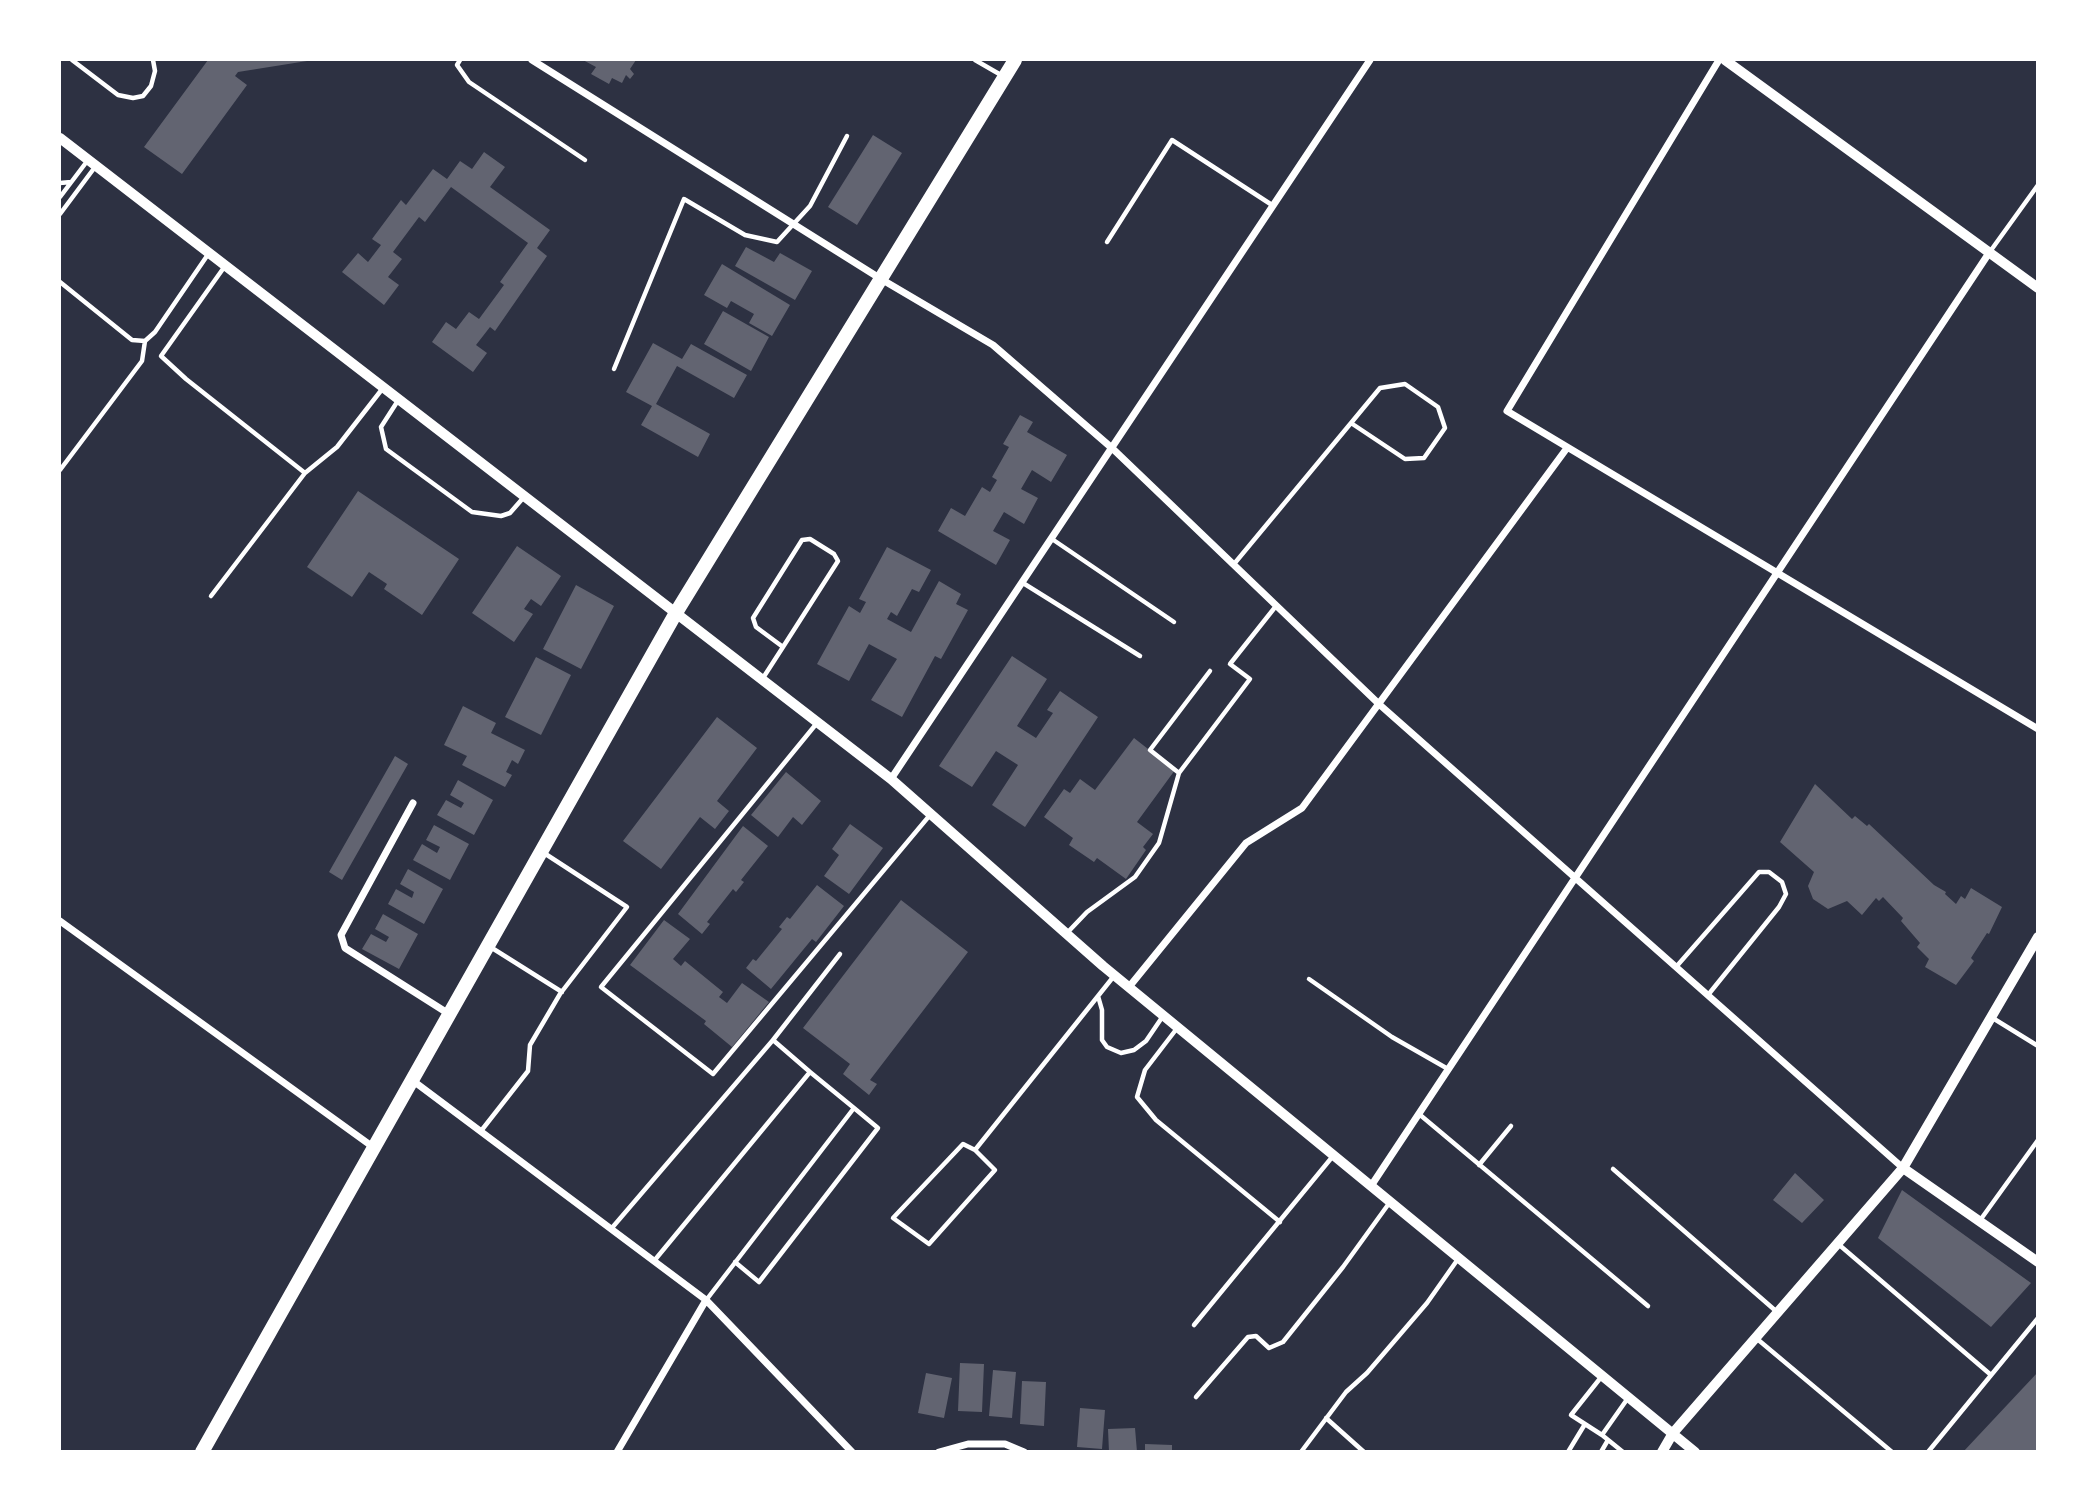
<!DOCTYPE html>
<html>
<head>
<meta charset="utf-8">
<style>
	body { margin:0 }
	#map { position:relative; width:2097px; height:1511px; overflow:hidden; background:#2d3142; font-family:Helvetica,sans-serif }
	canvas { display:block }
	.frame { position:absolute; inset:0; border:61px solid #fff; pointer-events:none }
</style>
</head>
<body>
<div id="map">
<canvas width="2097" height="1511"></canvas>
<div class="frame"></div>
</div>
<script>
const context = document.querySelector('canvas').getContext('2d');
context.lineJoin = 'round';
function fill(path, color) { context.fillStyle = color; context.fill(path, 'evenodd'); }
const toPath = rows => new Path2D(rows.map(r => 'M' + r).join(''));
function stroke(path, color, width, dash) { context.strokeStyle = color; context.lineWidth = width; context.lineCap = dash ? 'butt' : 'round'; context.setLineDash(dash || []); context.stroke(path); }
fill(toPath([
	[208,60,307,61,238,72,235,76,247,85,182,174,144,147],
	[583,60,636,60,630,69,634,74,630,79,626,75,622,83,612,78,609,84,591,74,596,67],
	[873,135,902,153,857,225,828,207],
	[484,152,505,167,490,187,550,230,537,248,547,256,495,331,490,327,476,345,487,353,473,372,432,342,446,322,456,329,469,312,479,319,504,285,500,282,528,243,451,187,425,222,419,217,393,252,402,259,388,277,399,285,384,305,342,272,358,253,368,262,381,245,372,239,401,200,406,205,433,169,447,179,460,161,472,169],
	[746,247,774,262,780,253,812,271,795,300,735,266],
	[722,264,790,305,772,336,749,323,754,314,731,301,727,308,704,295],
	[723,311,769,337,751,371,704,344],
	[653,343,682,359,691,344,747,375,734,398,677,366,656,404,710,434,698,457,641,425,652,406,626,392],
	[1020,415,1033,422,1027,432,1067,455,1051,482,1032,470,1021,489,1038,498,1024,524,1004,512,993,531,1010,540,996,565,938,531,951,508,965,516,982,487,990,492,997,480,992,477,1009,447,1003,444],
	[358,491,459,559,422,615,384,589,387,584,369,572,352,597,307,567],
	[517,546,561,576,541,606,531,599,524,609,533,614,514,642,472,613],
	[887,547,931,570,919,592,912,589,897,616,891,612,887,619,911,632,939,581,961,594,956,604,968,610,941,659,935,656,902,717,871,700,897,659,869,644,849,681,817,664,849,606,860,613,866,602,859,599],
	[576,585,614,606,581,669,543,649],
	[1012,656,1047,679,1017,726,1036,738,1053,713,1047,710,1060,691,1098,717,1025,827,992,805,1018,765,996,751,972,787,939,766],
	[536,657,571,675,541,735,505,717],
	[463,706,496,723,491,733,525,750,518,764,512,760,506,772,512,775,505,787,462,765,467,756,444,745],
	[717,717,757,748,717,801,729,811,715,829,700,817,661,869,623,841],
	[1134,738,1175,770,1137,822,1153,834,1143,847,1146,850,1126,879,1097,858,1094,862,1069,845,1073,838,1044,817,1064,789,1070,793,1080,779,1095,790],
	[395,756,408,764,342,880,329,872],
	[786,772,821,801,802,825,793,817,778,837,751,815],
	[458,780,493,800,474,835,437,815,446,800,461,808,464,803,450,795],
	[1815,784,1852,819,1855,816,1867,826,1869,824,1934,885,1946,892,1945,894,1956,904,1961,896,1965,899,1971,888,2002,907,1989,934,1987,933,1971,958,1974,961,1956,985,1925,967,1929,959,1917,947,1920,943,1901,921,1903,918,1883,897,1879,901,1876,898,1862,915,1847,901,1828,909,1813,899,1808,886,1814,872,1780,842],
	[850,824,883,848,849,894,824,876,839,855,832,849],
	[434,825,469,844,450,880,413,860,422,844,437,853,440,847,426,840],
	[743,826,768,846,741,880,744,882,736,892,733,889,707,922,710,924,702,934,678,914],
	[408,869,443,889,424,924,388,904,396,889,412,898,414,892,400,884],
	[817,885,844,906,816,942,812,939,771,989,746,968,753,959,756,961,782,929,779,927,787,917,790,919],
	[901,900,968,952,870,1080,877,1084,869,1095,843,1074,850,1064,803,1028],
	[383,914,418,934,399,969,362,949,371,934,386,942,389,937,375,929],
	[664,920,690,939,673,959,681,966,685,961,723,992,719,997,727,1003,742,983,769,1002,732,1047,704,1024,706,1021,630,965],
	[1795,1173,1824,1200,1802,1223,1773,1200],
	[1902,1190,2031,1283,1991,1327,1878,1238],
	[960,1363,984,1364,982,1412,958,1411],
	[993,1370,1016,1372,1012,1418,989,1416],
	[2038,1372,2038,1452,1963,1452],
	[926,1373,952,1378,944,1418,918,1413],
	[1022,1381,1046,1382,1044,1426,1020,1424],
	[1080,1408,1105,1410,1102,1449,1077,1447],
	[1135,1428,1137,1452,1109,1452,1108,1429],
	[1145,1444,1172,1445,1172,1452,1145,1452]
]), '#626471');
stroke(toPath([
	[72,60,118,95,133,98,143,96,151,86,155,71,153,60],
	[460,60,457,65,469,82,585,160],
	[975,60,1001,75],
	[60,183,71,182],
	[60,197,88,160],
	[60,214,95,167],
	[1107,242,1172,140,1272,205],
	[1989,253,2038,185],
	[225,266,161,356,186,379,305,473,337,447,383,388],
	[60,282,132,340,145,341,155,332,209,253],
	[614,369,684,199,745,235,777,242,810,206,847,136],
	[399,399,381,427,386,449,472,512,501,516,510,513,524,497],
	[60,470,142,361,145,341],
	[1052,539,1174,622],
	[1234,564,1351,423,1380,388,1405,384,1438,407,1445,428,1424,458,1405,459,1351,423],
	[1023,583,1140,656],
	[211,596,305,473],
	[763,678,783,647,838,561,834,554,810,539,802,540,753,618,756,627,783,647],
	[817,723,601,987,713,1074,930,815],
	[1179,773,1150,750,1210,671],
	[1067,933,1087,912,1135,877,1159,843,1179,773,1250,679,1230,664,1276,606],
	[492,948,562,992],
	[1676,967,1759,872,1769,872,1782,882,1786,894,1779,907,1708,995],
	[1309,979,1392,1037,1448,1069],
	[1098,996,1102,1010,1102,1040,1107,1047,1121,1053,1134,1050,1146,1041,1163,1016],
	[1991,1017,2038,1046],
	[1178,1027,1145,1070,1137,1097,1156,1120,1280,1222],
	[773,1040,840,954],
	[1419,1114,1648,1306],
	[481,1131,528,1071,530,1045,560,994,627,907,544,853],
	[975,1150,995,1170,929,1244,893,1218,963,1144,975,1150,1114,976],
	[1479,1165,1511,1126],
	[1613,1169,1777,1312],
	[1981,1219,2038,1140],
	[611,1229,773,1040,810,1072],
	[1837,1243,1991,1375],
	[654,1261,810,1072,854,1108,707,1299],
	[735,1262,759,1282,878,1128,854,1108],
	[1194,1325,1333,1156],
	[1756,1338,1892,1452],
	[1196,1397,1248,1337,1256,1336,1269,1348,1283,1342,1343,1267,1390,1202],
	[1326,1418,1364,1452],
	[1602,1435,1571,1415,1602,1376],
	[1301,1452,1346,1392,1367,1373,1427,1303,1458,1259],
	[1568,1452,1585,1424],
	[1601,1452,1608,1440],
	[1623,1452,1602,1435,1628,1398],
	[1928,1452,2038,1318]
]), '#fff', 4.5);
stroke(toPath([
	[532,60,881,279,993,345,1113,449,1380,705,1903,1168],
	[1719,60,1507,411,2038,729],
	[891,779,1370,60],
	[413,803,341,935,345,948,449,1014],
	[60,921,373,1147],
	[1129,987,1246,843,1302,808,1567,448],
	[412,1080,706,1300,852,1452],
	[1371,1186,1989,253],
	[617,1452,706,1300],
	[939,1452,968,1444,1005,1444,1024,1452]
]), '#fff', 7);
stroke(toPath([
	[1725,60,2038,288],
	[60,138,891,779,1103,966,1695,1452],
	[1903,1168,2038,1262],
	[1662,1452,1673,1433,1903,1168,2038,937]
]), '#fff', 10);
stroke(toPath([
	[202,1452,677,611,1015,60]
]), '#fff', 14);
</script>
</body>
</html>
